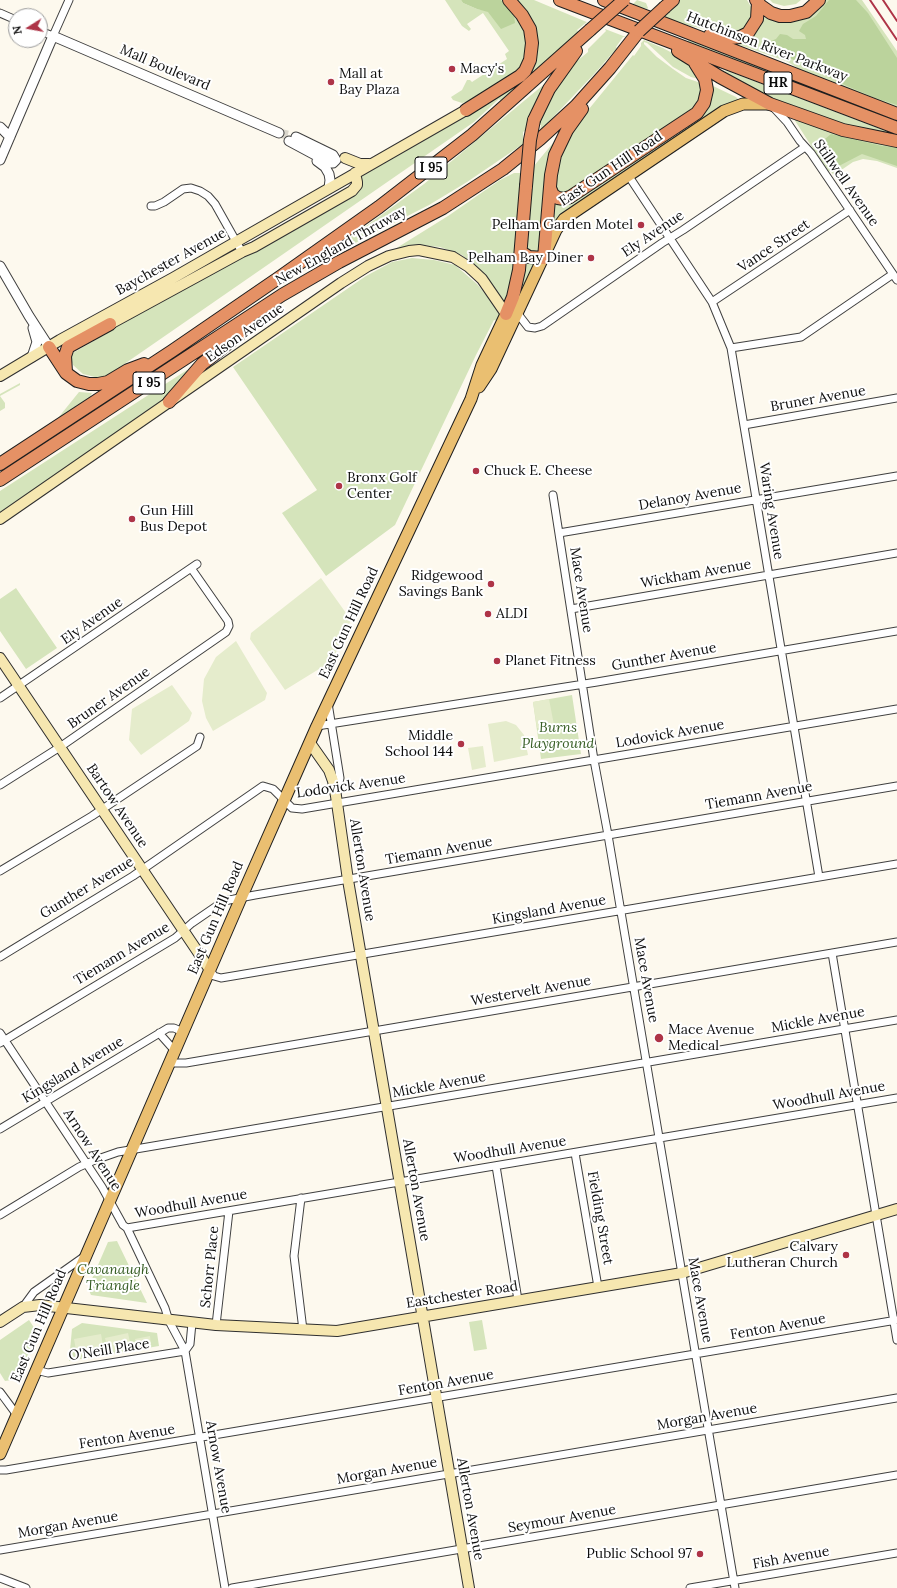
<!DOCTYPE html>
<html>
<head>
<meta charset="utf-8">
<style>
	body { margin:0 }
	#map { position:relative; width:897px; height:1588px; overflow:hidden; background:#fdf9ee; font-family:Lora,serif }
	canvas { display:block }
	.north { position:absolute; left:8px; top:8px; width:40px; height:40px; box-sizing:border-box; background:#fff; border:1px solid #9e9e9e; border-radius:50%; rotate:259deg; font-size:11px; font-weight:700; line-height:16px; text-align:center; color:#0d0d0d }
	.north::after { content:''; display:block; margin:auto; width:14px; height:18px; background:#ae3447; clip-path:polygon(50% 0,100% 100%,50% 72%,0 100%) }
</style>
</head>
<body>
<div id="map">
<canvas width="897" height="1588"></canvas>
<div class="north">N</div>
</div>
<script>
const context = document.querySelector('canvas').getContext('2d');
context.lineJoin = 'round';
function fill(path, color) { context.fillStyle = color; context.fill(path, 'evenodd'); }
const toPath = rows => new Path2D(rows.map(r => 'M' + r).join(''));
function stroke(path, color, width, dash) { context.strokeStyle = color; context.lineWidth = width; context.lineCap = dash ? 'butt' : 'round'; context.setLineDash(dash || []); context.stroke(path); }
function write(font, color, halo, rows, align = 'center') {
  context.font = font + ' Lora,serif'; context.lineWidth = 4; context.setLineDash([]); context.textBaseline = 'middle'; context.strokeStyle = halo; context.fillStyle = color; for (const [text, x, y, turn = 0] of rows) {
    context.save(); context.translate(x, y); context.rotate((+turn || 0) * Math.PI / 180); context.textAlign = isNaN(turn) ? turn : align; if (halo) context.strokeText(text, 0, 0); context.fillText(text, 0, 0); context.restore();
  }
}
fill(toPath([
	[445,0,461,0,463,3,477,9,514,15,501,0,504,0,528,32,523,65,518,71,466,102,462,103,453,100,451,97,462,90,467,80,470,80,472,82,507,59,505,54,509,51,483,13,467,24,471,29,469,31,462,26],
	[512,0,534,0,589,23,587,22,577,30,579,33,501,101,499,99,474,122,107,376,99,378,83,374,73,365,71,360,71,354,106,334,107,331,354,192,360,173,533,64,537,55,535,32],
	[637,0,646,3,648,8,647,9,632,5],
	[679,0,747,0,751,7,752,21,746,29,736,34,725,34,674,22,660,17],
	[770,0,801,0,796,4,784,6,773,3],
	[825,0,862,0,897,51,897,108,808,74,786,61,737,44,746,40,762,16,773,21,784,22,800,20,812,15],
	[605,29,626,37,623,37,616,47,617,48,596,72,540,131,541,125,539,125,549,99,571,66,588,52,588,49,606,31],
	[644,40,663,48,685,60,696,71,699,79,691,77,673,67,647,43,644,42,644,44,657,57,673,69,686,78,698,82,701,85,702,94,696,106,564,195,556,190,555,181,561,151,571,131,633,55,634,56,641,46,641,43],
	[688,40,766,70,765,74,687,44],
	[716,69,730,72,878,128,897,135,897,140,792,109],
	[711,85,736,97,739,100,724,105,552,226,554,203,705,109,712,99],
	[542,86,543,89,535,103,526,130,523,132,523,144,467,182,429,205,370,235,304,271,424,184],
	[792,116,897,144,897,168,877,161,863,159,853,162,837,173,833,174,830,171,828,172],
	[553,143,539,249,535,252,529,251,527,246,533,167],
	[514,173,522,173,520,207,511,287,506,299,503,301,495,288,479,270,462,255,440,247,418,245,395,249,448,216,500,180],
	[412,258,434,260,455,265,477,284,496,307,499,314,498,321,494,320,476,355,395,525,326,576,282,513,317,490,233,367,366,276,392,262],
	[526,262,535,262,517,301],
	[187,370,189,373,166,398,0,514,0,491],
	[20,383,20,385,0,396,5,403,5,408,0,411,0,394],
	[79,392,92,393,90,397,58,418],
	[16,588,57,648,26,669,0,631,0,599],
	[572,695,581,754,541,759,533,702],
	[117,1241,147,1303,91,1295,88,1288,108,1242],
	[63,1278,57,1293,45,1292],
	[29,1320,37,1332,18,1379,5,1381,0,1373,0,1340],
	[482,1320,487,1349,474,1351,469,1322],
	[82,1323,157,1333,159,1346,69,1361,72,1329]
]), '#d5e4bb');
fill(toPath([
	[461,0,501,0,514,15,515,23,501,29,488,12,477,9,463,3],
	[829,0,856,0,868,13,897,58,897,105,875,98,847,86,769,48,766,43,776,39,780,34,787,35,793,39,806,39,805,35,799,31,803,24,816,16],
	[831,134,882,146,897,147,897,166,862,154,833,169,824,155,820,143]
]), '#bbd39c');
fill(toPath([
	[321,578,351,620,332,661,285,690,250,639,251,633],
	[236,641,267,693,265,700,213,731,206,718,202,701,204,679,216,657],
	[172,685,192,713,189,721,141,755,129,740,132,709],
	[549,699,554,725,537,728,533,702],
	[506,721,516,725,524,735,528,755,494,762,488,724],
	[483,746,486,767,472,770,468,748],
	[128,1333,131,1347,108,1352,105,1338],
	[101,1334,104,1351,77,1356,74,1339],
	[150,1336,151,1345,137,1348,135,1339]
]), '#e5eccc');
stroke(toPath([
	[279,133,296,137]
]), '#d9d6cc', 9, [9, 4.5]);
const minor = toPath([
	[0,13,16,20],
	[40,31,53,36,69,0],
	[773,107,787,122,800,141,811,153,897,280],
	[628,175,712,302,731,348,819,877],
	[151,206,155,206,164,202,183,189,191,188,200,191,208,196,215,204,242,252],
	[712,302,850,210],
	[518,314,528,327,535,328,542,326,662,243,683,230,805,147],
	[731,348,801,337,893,274],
	[744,425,897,398],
	[553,495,594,760,608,835,735,1588],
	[559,533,897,476],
	[571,609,897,553],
	[0,698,197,564],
	[328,703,340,778,337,792],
	[317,726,597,682,897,631],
	[0,785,60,747,226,632,229,626,228,621,191,568],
	[0,871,92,816,197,746,200,737],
	[832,953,897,1340],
	[0,957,133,876,263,786,273,789,292,808,302,809,897,709],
	[210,970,214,976,221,978,897,864],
	[0,1033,102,1187,123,1225,127,1228,165,1308,169,1321,185,1351,225,1588],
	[159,1033,175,1051],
	[0,1043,175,938,192,923,224,901,255,895,897,786],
	[169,1063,186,1063,897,942],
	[0,1129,168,1028,174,1028,183,1032],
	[575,1153,598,1287],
	[496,1166,518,1300],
	[301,1198,294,1256,303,1330],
	[0,1215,79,1167,95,1160,118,1152,897,1020],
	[127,1228,897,1098],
	[23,1307,34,1292,85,1256],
	[216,1325,229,1211],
	[36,1370,48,1373,185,1351,190,1344,192,1323],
	[0,1392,17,1415],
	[0,1470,6,1470,897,1320],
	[0,1550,897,1398],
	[0,1578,26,1588],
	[232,1588,897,1475],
	[690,1588,897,1553]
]);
const tertiary = toPath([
	[0,127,10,137],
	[289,141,330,163,333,163,336,160,333,155,296,137],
	[0,160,53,36,279,133],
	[317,161,325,167,329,174,330,180,329,188],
	[0,266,29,316,49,347],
	[32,357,37,342,33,328]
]);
const secondary = toPath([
	[345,158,360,164,369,164],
	[110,324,242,252,254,247,352,191,357,185,357,182,355,173],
	[0,376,60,340,173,278,466,110],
	[0,519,341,283,368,266,389,256,409,251,419,250,453,257,469,267,482,279,506,314],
	[0,658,210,970],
	[310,743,329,770,333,781,336,796,348,880,469,1588],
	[0,1322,23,1307,40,1305,216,1325,337,1331,682,1273,897,1209]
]);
const primary = toPath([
	[479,387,491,369,556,230,564,219,724,111,743,104,770,104],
	[0,1454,241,898,317,726,471,399,482,365,506,314]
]);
const motorway = toPath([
	[560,0,897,128],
	[604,0,897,114],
	[756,0,761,6,771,13,780,16,790,16,806,12,819,0],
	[665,7,673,0],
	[710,35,731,38,740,37,748,33,757,19,758,2],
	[678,51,720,77,770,104,843,130,897,141],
	[466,110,520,76,525,71,530,60,532,43,530,29,522,15,509,0],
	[534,120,549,89,576,51],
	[550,188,553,195,558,198,564,199,570,197,697,113,704,103,707,90,705,79,695,63],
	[521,252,529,257,544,258,551,175,555,155,567,130,582,109],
	[506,314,513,297,519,270,526,186],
	[49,347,66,373,77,381,89,384,98,384,108,382,128,370,144,364],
	[66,372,65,356,68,347,110,324],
	[169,402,202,364,250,326],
	[0,464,172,351,280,277,379,207,472,135,590,30],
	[0,480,282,295,339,262,443,208,503,169,540,139,576,106,610,68,639,31]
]);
stroke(minor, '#404040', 9);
stroke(tertiary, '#404040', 11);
stroke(secondary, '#2f2f2f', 12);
stroke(primary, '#1e1e1e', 13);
stroke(motorway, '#1e1e1e', 14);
stroke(minor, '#fff', 7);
stroke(tertiary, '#fff', 9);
stroke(secondary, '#f6e7b0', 10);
stroke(primary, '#eabf71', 11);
stroke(motorway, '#e59165', 12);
stroke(toPath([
	[870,0,897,40],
	[883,0,897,21]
]), '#ae3447', 2);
const motorwayBridge = toPath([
	[590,30,624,0],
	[639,31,665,7],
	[526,186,530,140,534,120]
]);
stroke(motorwayBridge, '#1e1e1e', 14, []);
stroke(motorwayBridge, '#e59165', 12);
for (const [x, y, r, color] of [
	[452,69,4,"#ae3447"],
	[331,82,4,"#ae3447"],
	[641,225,4,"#ae3447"],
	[591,258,4,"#ae3447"],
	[476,471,4,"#ae3447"],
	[339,486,4,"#ae3447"],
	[132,519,4,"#ae3447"],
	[491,584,4,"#ae3447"],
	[488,614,4,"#ae3447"],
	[497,661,4,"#ae3447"],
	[461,744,4,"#ae3447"],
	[659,1038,5,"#ae3447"],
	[846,1255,4,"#ae3447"],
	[700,1554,4,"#ae3447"]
]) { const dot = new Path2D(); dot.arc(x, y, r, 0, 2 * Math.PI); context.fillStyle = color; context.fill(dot); stroke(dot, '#fff', 1.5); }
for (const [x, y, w] of [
	[778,83,28],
	[431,168,32],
	[149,383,32]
]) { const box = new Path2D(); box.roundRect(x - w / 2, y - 11, w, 22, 3); context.fillStyle = '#fff'; context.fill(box); stroke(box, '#0d0d0d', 1); }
write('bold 13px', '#0d0d0d', null, [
	["HR",778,83],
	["I 95",431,168],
	["I 95",149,383]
]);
write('14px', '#0d0d0d', '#fff', [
	["Hutchinson River Parkway",767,47,21],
	["Mall Boulevard",165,68,23],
	["East Gun Hill Road",611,169,-34],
	["Stillwell Avenue",846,183,55],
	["Ely Avenue",653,234,-34],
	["New England Thruway",341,246,-29],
	["Vance Street",774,246,-34],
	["Baychester Avenue",171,262,-29],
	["Edson Avenue",245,333,-35],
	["Bruner Avenue",818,399,-10],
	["Delanoy Avenue",690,497,-10],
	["Waring Avenue",771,511,81],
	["Wickham Avenue",696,574,-10],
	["Mace Avenue",581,590,81],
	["Ely Avenue",92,621,-35],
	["East Gun Hill Road",349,623,-65],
	["Gunther Avenue",664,657,-10],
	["Bruner Avenue",109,698,-35],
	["Lodovick Avenue",670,734,-10],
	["Lodovick Avenue",351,786,-8],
	["Tiemann Avenue",759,796,-10],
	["Bartow Avenue",117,806,56],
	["Tiemann Avenue",439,851,-10],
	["Allerton Avenue",362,870,81],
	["Gunther Avenue",87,888,-31],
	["Kingsland Avenue",549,910,-10],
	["East Gun Hill Road",216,918,-67],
	["Tiemann Avenue",122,954,-31],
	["Mace Avenue",646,980,80],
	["Westervelt Avenue",531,991,-10],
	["Mickle Avenue",818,1020,-10],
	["Kingsland Avenue",73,1070,-31],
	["Mickle Avenue",439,1085,-10],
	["Woodhull Avenue",829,1096,-10],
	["Arnow Avenue",92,1150,57],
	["Woodhull Avenue",510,1150,-9],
	["Allerton Avenue",416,1190,80],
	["Woodhull Avenue",191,1204,-10],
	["Fielding Street",600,1218,80],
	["Schorr Place",210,1267,-84],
	["Eastchester Road",462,1295,-9],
	["Mace Avenue",700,1300,80],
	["East Gun Hill Road",39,1326,-67],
	["Fenton Avenue",778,1327,-10],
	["O'Neill Place",109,1350,-9],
	["Fenton Avenue",446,1383,-10],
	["Morgan Avenue",707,1417,-10],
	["Fenton Avenue",127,1437,-9],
	["Arnow Avenue",218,1467,80],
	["Morgan Avenue",387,1471,-10],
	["Allerton Avenue",470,1509,80],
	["Seymour Avenue",562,1519,-10],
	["Morgan Avenue",68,1525,-10],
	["Fish Avenue",791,1558,-10]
]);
write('14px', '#0d0d0d', '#fff', [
	["Macy's",460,69],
	["Mall at",339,74],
	["Bay Plaza",339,90],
	["Pelham Garden Motel",633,225,"right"],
	["Pelham Bay Diner",583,258,"right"],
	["Chuck E. Cheese",484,471],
	["Bronx Golf",347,478],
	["Center",347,494],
	["Gun Hill",140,511],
	["Bus Depot",140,527],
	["Ridgewood",483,576,"right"],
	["Savings Bank",483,592,"right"],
	["ALDI",496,614],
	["Planet Fitness",505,661],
	["Middle",453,736,"right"],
	["School 144",453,752,"right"],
	["Mace Avenue",668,1030],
	["Medical",668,1046],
	["Calvary",838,1247,"right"],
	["Lutheran Church",838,1263,"right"],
	["Public School 97",692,1554,"right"]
], 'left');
write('italic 14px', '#365d24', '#fff', [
	["Burns",558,728],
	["Playground",558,744],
	["Cavanaugh",113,1270],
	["Triangle",113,1286]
]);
</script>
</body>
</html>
